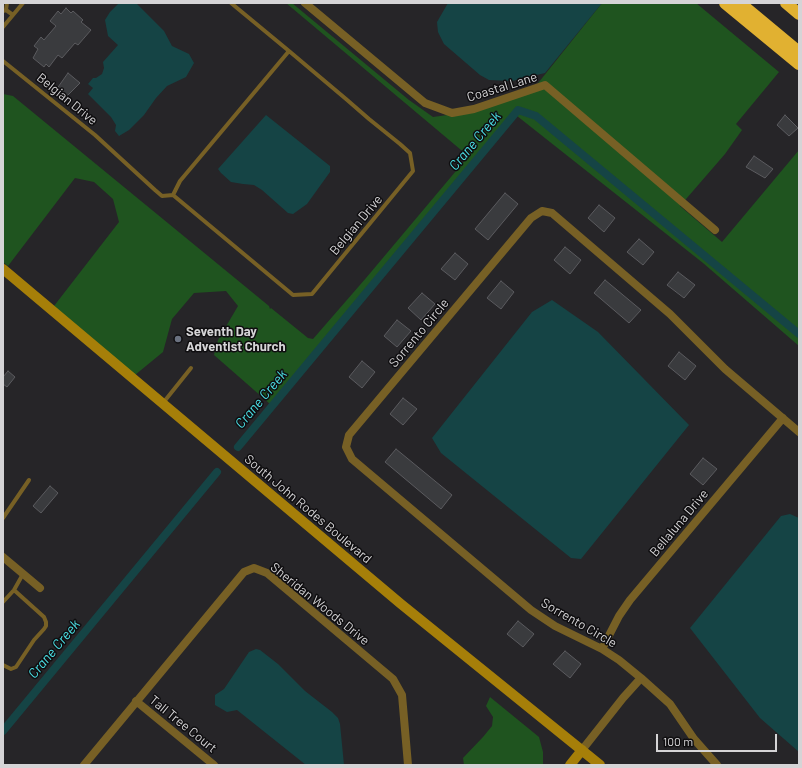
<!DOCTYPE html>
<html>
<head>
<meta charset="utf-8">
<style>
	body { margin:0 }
	#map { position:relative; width:802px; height:768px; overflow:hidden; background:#262528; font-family:Barlow,sans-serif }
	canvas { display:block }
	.frame { position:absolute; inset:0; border:4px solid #d5d4d6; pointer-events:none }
	.scale { position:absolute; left:656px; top:734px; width:121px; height:18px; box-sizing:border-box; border:2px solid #d5d4d6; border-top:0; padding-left:5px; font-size:12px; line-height:14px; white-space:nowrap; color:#d5d4d6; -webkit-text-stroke:3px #0f0e10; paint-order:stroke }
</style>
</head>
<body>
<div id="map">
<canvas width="802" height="768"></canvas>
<div class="frame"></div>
<div class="scale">100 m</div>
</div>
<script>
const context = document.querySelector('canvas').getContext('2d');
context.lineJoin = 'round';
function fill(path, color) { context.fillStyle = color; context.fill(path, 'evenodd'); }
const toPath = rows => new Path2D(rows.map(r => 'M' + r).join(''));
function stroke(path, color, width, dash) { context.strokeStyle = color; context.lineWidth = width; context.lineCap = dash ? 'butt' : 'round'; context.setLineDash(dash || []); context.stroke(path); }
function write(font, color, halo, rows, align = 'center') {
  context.font = font + ' Barlow,sans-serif'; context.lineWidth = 3; context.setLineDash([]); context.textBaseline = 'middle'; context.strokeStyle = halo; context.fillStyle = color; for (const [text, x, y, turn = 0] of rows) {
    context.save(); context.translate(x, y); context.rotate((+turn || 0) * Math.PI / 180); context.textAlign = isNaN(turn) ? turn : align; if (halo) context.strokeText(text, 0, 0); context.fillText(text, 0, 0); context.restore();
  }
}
fill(toPath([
	[286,3,292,3,409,100,433,117,476,111,535,87,602,3,696,3,779,72,736,124,742,130,725,154,680,206,722,242,799,150,799,346,703,263,512,112,468,172,270,404,214,355,218,340,238,306,226,291,194,293,172,319,163,352,135,375,54,306,119,222,113,199,94,182,75,178,8,266,3,262,3,94,13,96,269,306,270,309,271,308,308,338,313,339,366,278,461,165,467,158,467,155],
	[490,697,539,737,543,752,543,765,464,765,463,758,483,737,492,726,493,717,486,706]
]), '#1f541f');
fill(toPath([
	[119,3,136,3,164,31,172,46,189,54,194,63,186,77,167,86,156,98,144,115,129,130,119,136,115,131,116,125,111,117,88,94,93,88,88,84,93,78,96,78,102,74,104,68,103,62,118,45,108,36,105,20,110,12],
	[448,3,602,3,545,73,512,81,489,80,480,75,444,44,438,32,437,22],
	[266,115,330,166,330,172,307,204,293,214,288,213,262,190,254,185,243,184,231,182,221,173,218,169],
	[552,300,598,332,689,425,581,559,571,558,441,453,432,438,532,312],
	[790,514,799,518,799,752,760,718,690,628,781,516],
	[256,649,260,650,278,664,305,691,332,712,338,718,340,724,344,765,306,765,237,710,227,712,215,705,215,695,224,689,249,652]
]), '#154445');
stroke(toPath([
	[238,447,518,110,536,116,799,334],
	[3,731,217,472]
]), '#154445', 8);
const building = toPath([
	[66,8,71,13,73,11,83,20,81,22,91,30,78,45,75,43,62,58,58,55,49,67,46,64,44,67,33,58,38,49,34,46,41,37,44,40,56,26,50,21,58,11,61,14,66,8],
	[68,73,80,83,66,97,56,90,68,73],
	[785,115,798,128,789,136,777,125,785,115],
	[754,156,773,169,765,178,746,167,754,156],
	[505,193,518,204,488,240,475,229,505,193],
	[599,205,615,218,604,232,588,218,599,205],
	[639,239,654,252,643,265,627,252,639,239],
	[565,247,581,260,570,274,554,260,565,247],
	[455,253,468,264,455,280,441,269,455,253],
	[678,272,695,285,684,298,667,285,678,272],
	[605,280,641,310,629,323,594,293,605,280],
	[501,281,514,292,501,309,487,298,501,281],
	[422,293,435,304,421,320,408,308,422,293],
	[397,320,411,331,397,347,384,336,397,320],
	[679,352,696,366,685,380,668,366,679,352],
	[362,361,375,372,362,388,349,377,362,361],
	[8,371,15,377,7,387,3,384,3,377,8,371],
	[403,398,417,409,403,425,390,414,403,398],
	[396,449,452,495,441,509,385,462,396,449],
	[703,458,717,469,703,485,690,474,703,458],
	[50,486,58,493,41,513,33,506,50,486],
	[518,621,534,634,523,647,507,634,518,621],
	[565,651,581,664,570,678,553,664,565,651]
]);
fill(building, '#3a3b3e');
stroke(building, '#5b5b5f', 1);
stroke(toPath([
	[231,3,289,51,346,99,369,119,400,144,410,153,413,171,312,294,293,295,173,195,180,181,289,51],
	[6,10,7,3],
	[3,11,6,10,13,15,3,27],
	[13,15,23,3],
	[3,61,95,135,155,190,162,196,173,195],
	[163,403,191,368],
	[3,518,29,480],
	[3,602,14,590,23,574],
	[3,665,11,669,16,667,34,640,44,629,46,626,46,622,44,617,14,590]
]), '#776025', 4);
stroke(toPath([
	[305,3,425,103,452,113,474,109,545,85,715,230],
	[3,557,40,588],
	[602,649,619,616,630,600,783,418],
	[136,701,214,765],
	[582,750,623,698,641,678],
	[84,765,244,572,254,568,267,573,393,679,402,695,408,765],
	[717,765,694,739,670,704,641,678,619,660,602,649,555,626,531,610,352,459,346,447,349,435,531,218,542,211,552,213,670,314,725,369,799,432]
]), '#776025', 8);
stroke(toPath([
	[3,269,401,604,600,765],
	[570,765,582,750]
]), '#a67f09', 10);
stroke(toPath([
	[725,3,799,64],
	[740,3,799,52],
	[786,3,799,14]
]), '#e1b131', 12);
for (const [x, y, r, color] of [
	[178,339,4,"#6b7280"]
]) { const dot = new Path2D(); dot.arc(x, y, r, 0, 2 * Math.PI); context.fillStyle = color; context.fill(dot); stroke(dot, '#0f0e10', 1.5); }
write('13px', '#d5d4d6', '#0f0e10', [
	["Coastal Lane",502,87,-17],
	["Belgian Drive",67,99,39],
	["Belgian Drive",356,225,-50],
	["Sorrento Circle",419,333,-50],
	["South John Rodes Boulevard",308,509,40],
	["Bellaluna Drive",679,523,-50],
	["Sheridan Woods Drive",320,604,39],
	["Sorrento Circle",579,623,30],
	["Tall Tree Court",183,724,39]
]);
write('bold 13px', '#d5d4d6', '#0f0e10', [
	["Seventh Day",186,332],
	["Adventist Church",186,347]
], 'left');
write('italic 14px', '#4bdfe5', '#0f0e10', [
	["Crane Creek",475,141,-50],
	["Crane Creek",261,399,-50],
	["Crane Creek",54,649,-50]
]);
</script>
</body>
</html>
